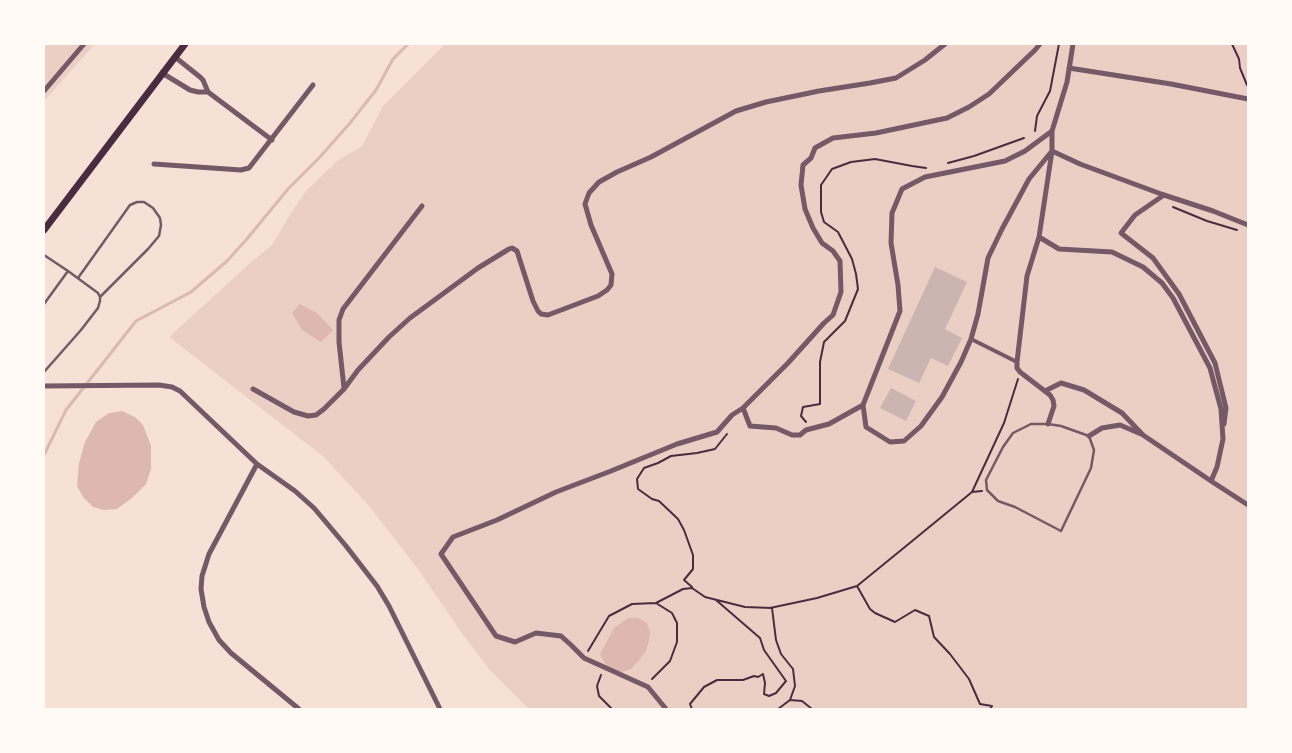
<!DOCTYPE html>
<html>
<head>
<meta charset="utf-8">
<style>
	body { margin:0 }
	#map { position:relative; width:1292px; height:753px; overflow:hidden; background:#f7e1d7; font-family:"Source Sans 3",sans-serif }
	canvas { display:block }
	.frame { position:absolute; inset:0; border:45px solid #fffaf5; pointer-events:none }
</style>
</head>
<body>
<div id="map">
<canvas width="1292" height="753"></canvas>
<div class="frame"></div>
</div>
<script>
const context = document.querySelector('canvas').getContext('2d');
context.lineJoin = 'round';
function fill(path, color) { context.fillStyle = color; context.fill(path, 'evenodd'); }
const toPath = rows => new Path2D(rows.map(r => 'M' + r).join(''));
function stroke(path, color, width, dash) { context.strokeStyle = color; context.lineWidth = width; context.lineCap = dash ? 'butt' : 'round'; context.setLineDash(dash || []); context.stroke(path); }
fill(toPath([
	[44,44,95,44,44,101],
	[445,44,1248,44,1248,709,529,709,489,669,461,632,418,569,369,506,324,457,169,337,249,264,272,245,293,210,306,191,337,161,362,146,383,106]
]), '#ebcfc5');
fill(toPath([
	[300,304,317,313,333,330,321,342,302,330,292,313],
	[122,411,135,417,143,425,151,446,151,469,146,484,132,498,117,509,104,510,93,507,83,497,77,486,79,463,85,442,96,422,109,413],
	[628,618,638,618,647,623,650,632,649,641,646,651,639,660,631,669,622,672,615,671,605,664,600,654,614,628]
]), '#dcb8b0');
stroke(toPath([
	[44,455,66,410,136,321,191,292,227,261,246,240,288,189,319,158,350,123,376,90,393,59,408,44]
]), '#dcb8b0', 3);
fill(toPath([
	[935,267,967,282,945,329,962,338,948,366,931,358,919,383,888,369],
	[891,388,916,401,906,421,880,408]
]), '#ccb4b1');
stroke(toPath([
	[1232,44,1239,59,1240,68,1247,85,1248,86],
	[1035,131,1037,116,1050,91,1059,44],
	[948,163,974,156,1024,138],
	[1173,207,1207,221,1237,230],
	[806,422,801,416,803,407,820,404,820,362,824,342,845,321,858,289,856,274,852,259,838,232,824,222,821,212,821,185,832,169,851,162,875,159,912,166,926,168],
	[972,492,982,491],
	[857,586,870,609,875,613,895,622,915,610,929,616,934,637,950,654,969,679,980,704,992,706,990,709],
	[692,587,684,580,693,569,693,555,684,530,678,519,659,501,652,499,638,489,637,479,644,468,658,463,671,456,697,453,715,449,727,434],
	[770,608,817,598,857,586,911,542,972,492,1004,423,1018,379],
	[588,651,609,616,632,604,656,603,683,589,692,588,705,597,745,607,772,608,776,640,781,654,793,669,795,686,790,700,778,709],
	[601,675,597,686,599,696,612,709],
	[652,679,670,661,677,642,677,623,672,613,656,603],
	[790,700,802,701,812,709],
	[692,709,690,704,704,687,717,680,743,680,754,676,758,677,763,674,765,683,764,694,769,696,776,693,786,681,764,650,760,638,716,600]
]), '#4a2c40', 2);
stroke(toPath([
	[44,255,68,271,98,293,100,297,100,301,98,308,81,330,44,372],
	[78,278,130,205,137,202,144,202,153,208,160,218,161,225,159,236,148,249,100,297],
	[44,304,68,271],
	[1031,424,1048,424,1061,426,1089,436,1094,450,1091,468,1061,531,1015,507,998,501,987,490,986,480,1003,447,1013,433,1031,424]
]), '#755966', 2.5);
stroke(toPath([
	[971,339,1017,362]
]), '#755966', 4);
stroke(toPath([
	[175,57,200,77,203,80,208,92,272,140],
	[1069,68,1171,84,1248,99],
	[162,73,190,90,198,92,208,92],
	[44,91,84,44],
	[1052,131,1025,151,1005,161,925,177,902,189,892,213,891,243,898,285,900,311,863,405,866,427,890,442,904,441,921,426,942,397,961,362,971,339,978,314,988,258,1002,229,1029,179,1052,151,1080,164,1164,195,1213,211,1248,225],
	[154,164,241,170,249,168,313,85],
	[1164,195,1135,215,1121,233,1153,258,1179,294,1215,363,1226,408,1224,424],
	[1039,237,1059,249,1112,252,1143,267,1162,283,1173,298,1210,368,1221,409,1223,439,1217,467,1211,481],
	[44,386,159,385,172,387,180,391,257,464,295,491,314,508,346,546,377,586,389,606,440,709],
	[344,388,339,342,339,320,343,309,422,206],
	[253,389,294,412,308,416,316,415,324,409,344,389,358,370,389,337,410,318,478,268,509,249,512,248,517,251,533,301,538,311,541,314,548,315,598,296,607,290,611,285,612,274,591,225,585,204,589,193,599,182,617,172,651,157,736,111,766,102,819,91,870,83,896,78,925,60,945,44],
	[1045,391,1061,383,1084,390,1122,413,1143,435,1211,481,1248,505],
	[743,408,750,426,776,428,792,435,800,435,806,430,829,424,863,405],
	[1048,424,1054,406,1053,400,1050,395,1020,372,1017,368,1017,362,1027,276,1039,237,1052,151,1052,131,1067,82,1073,44],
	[1089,436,1102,428,1120,425,1141,434],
	[257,464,209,554,202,576,201,589,204,607,209,622,219,640,231,653,299,709],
	[666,709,648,687,584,658,571,645,561,636,536,633,515,642,496,636,441,554,453,537,497,520,556,492,611,471,677,444,717,432,732,415,743,408,788,363,824,323,833,315,841,292,840,261,833,251,822,243,813,228,805,209,801,185,803,165,811,158,815,148,833,138,876,133,947,118,969,107,989,94,1035,50,1040,44]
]), '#755966', 5);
stroke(toPath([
	[44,230,185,44]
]), '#4a2c40', 7);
</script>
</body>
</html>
